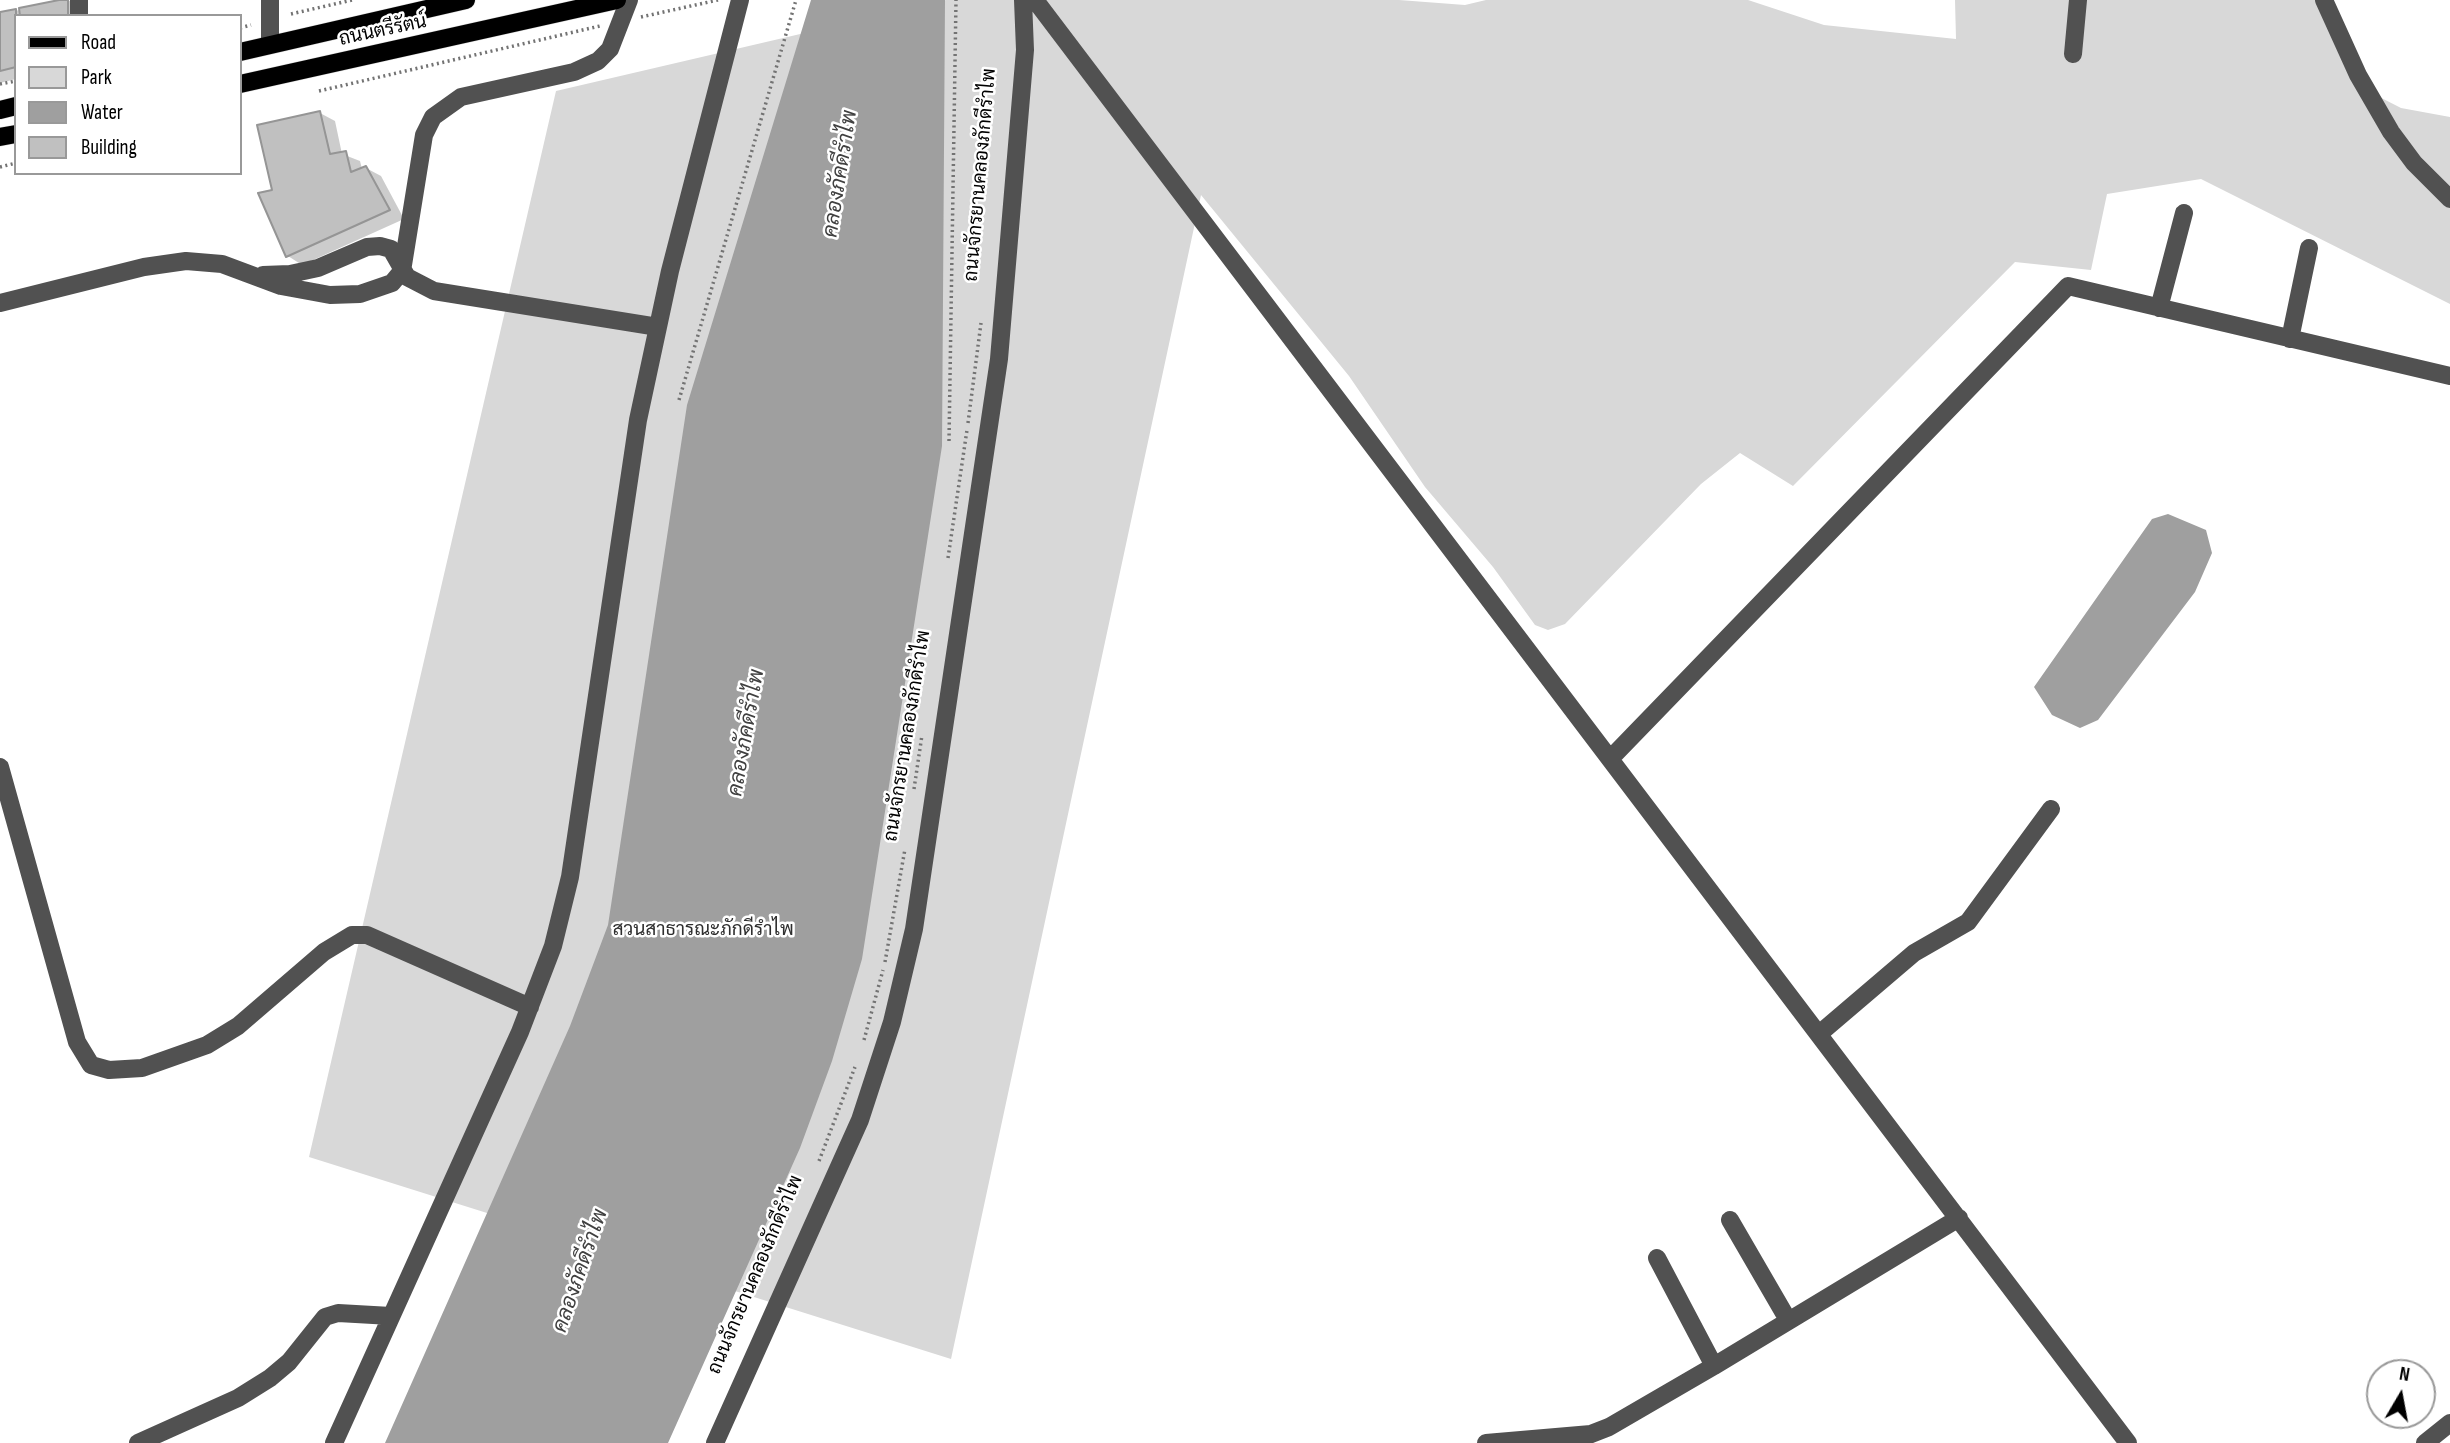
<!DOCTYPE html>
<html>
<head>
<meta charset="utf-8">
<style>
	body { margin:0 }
	#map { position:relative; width:2450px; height:1443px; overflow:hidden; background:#fff; font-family:"Sofia Sans Condensed",sans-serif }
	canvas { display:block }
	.legend { position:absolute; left:14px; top:14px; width:228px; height:161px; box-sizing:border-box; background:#fff; border:2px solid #999; margin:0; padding:9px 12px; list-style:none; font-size:21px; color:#000 }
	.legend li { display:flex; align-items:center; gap:14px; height:35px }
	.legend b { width:35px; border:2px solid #999 }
	.north { position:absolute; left:2366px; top:1359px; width:70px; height:70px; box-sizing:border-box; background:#fff; border:2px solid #999; border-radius:50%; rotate:10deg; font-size:19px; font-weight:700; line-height:28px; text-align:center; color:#000 }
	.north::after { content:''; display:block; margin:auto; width:24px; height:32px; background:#000; clip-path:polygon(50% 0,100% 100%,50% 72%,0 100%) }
</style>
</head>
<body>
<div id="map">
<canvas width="2450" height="1443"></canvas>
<ul class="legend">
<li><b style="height:9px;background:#000"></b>Road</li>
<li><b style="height:19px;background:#d8d8d8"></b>Park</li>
<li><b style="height:19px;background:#9f9f9f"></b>Water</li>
<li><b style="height:19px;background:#c0c0c0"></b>Building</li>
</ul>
<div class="north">N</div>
</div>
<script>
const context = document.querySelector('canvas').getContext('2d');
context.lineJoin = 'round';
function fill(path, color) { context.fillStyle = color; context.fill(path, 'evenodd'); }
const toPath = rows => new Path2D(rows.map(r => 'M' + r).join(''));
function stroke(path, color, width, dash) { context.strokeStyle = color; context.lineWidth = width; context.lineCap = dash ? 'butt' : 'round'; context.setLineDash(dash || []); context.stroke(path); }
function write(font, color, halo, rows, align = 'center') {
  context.font = font + ' "Sofia Sans Condensed",Sarabun,sans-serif'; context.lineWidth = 5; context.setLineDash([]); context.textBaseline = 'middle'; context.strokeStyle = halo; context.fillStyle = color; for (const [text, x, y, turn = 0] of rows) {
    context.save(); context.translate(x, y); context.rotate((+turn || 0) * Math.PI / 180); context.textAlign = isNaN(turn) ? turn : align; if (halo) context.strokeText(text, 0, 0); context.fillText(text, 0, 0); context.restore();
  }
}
fill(toPath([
	[946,0,1399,0,1465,5,1486,0,1748,0,1824,25,1956,39,1955,0,2317,0,2358,86,2401,108,2450,117,2450,304,2201,179,2107,194,2091,270,2015,262,1793,486,1740,453,1701,484,1565,624,1548,630,1535,625,1493,567,1425,487,1349,376,1201,195,951,1359,309,1157,556,91]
]), '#d8d8d8');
fill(toPath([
	[811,0,945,0,942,446,862,959,832,1061,800,1148,668,1443,385,1443,570,1026,608,925,687,405],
	[2168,514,2206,530,2212,553,2195,592,2098,720,2080,728,2052,715,2034,687,2152,519]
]), '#9f9f9f');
fill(toPath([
	[68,0,84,9,84,16,16,16,16,79,0,83,0,14],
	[320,113,335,121,342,154,360,161,362,169,366,168,381,176,404,219,302,265,288,256,274,191]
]), '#0003');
const building = toPath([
	[59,0,68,0,68,16,20,16,19,8,59,0],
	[16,9,16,67,0,71,0,12,16,9],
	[320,111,330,154,346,151,351,172,366,166,390,210,286,257,258,193,272,190,257,125,320,111]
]);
fill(building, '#c0c0c0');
stroke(building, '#959595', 2);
const major = toPath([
	[240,52,466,0],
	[240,84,617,0],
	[0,110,16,106],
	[0,137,16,134]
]);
stroke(major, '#dbdbdb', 19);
stroke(toPath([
	[291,14,352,0],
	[641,17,718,0],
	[240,28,251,25],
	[0,84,16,81],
	[319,91,600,26],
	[0,167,16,163],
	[679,400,796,0],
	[968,423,981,323],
	[949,441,956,0],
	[948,558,967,430],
	[914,789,922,735],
	[885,962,905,849],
	[864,1040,883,970],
	[819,1161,855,1067]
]), '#737373', 3.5, [2, 3.5]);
stroke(toPath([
	[270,0,270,44],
	[1035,0,2128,1443],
	[2324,0,2358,75,2391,132,2414,163,2450,199],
	[79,16,79,0],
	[2073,54,2078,0],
	[263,275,290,274,318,268,367,247,380,246,391,249,407,277,434,291,658,327],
	[0,303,144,267,186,261,222,264,281,286,330,295,360,294,392,283,402,271,424,135,433,117,461,97,574,72,598,61,610,49,629,0],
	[2159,308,2184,213],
	[2290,339,2309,248],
	[1610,759,2068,286,2450,376],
	[0,767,77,1042,91,1065,109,1070,142,1068,207,1045,238,1026,324,952,352,935,367,935,530,1007],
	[1819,1034,1914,953,1968,922,2051,809],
	[1730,1220,1788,1320],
	[1657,1258,1714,1366,1959,1218],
	[138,1443,238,1398,270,1378,289,1362,325,1317,338,1313,391,1316],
	[334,1443,520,1032,553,946,570,877,638,420,670,271,740,0],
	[715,1443,860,1120,892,1022,914,929,999,359,1025,50,1023,0],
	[1486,1443,1591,1434,1609,1427,1714,1366],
	[2425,1443,2450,1423]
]), '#515151', 18);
stroke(major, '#000', 18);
write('19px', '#000', '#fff', [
	["ถนนตรีรัตน์",383,31,-12],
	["ถนนจักรยานคลองภักดีรำไพ",981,175,-85],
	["ถนนจักรยานคลองภักดีรำไพ",908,736,-81],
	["ถนนจักรยานคลองภักดีรำไพ",756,1275,-67]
]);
write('19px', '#2f2f2f', '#fff', [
	["สวนสาธารณะภักดีรำไพ",703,930]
]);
write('italic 21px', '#404040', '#fff', [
	["คลองภัคดีรำไพ",841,174,-81],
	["คลองภัคดีรำไพ",747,733,-80],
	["คลองภัคดีรำไพ",581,1271,-71]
]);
</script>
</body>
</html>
